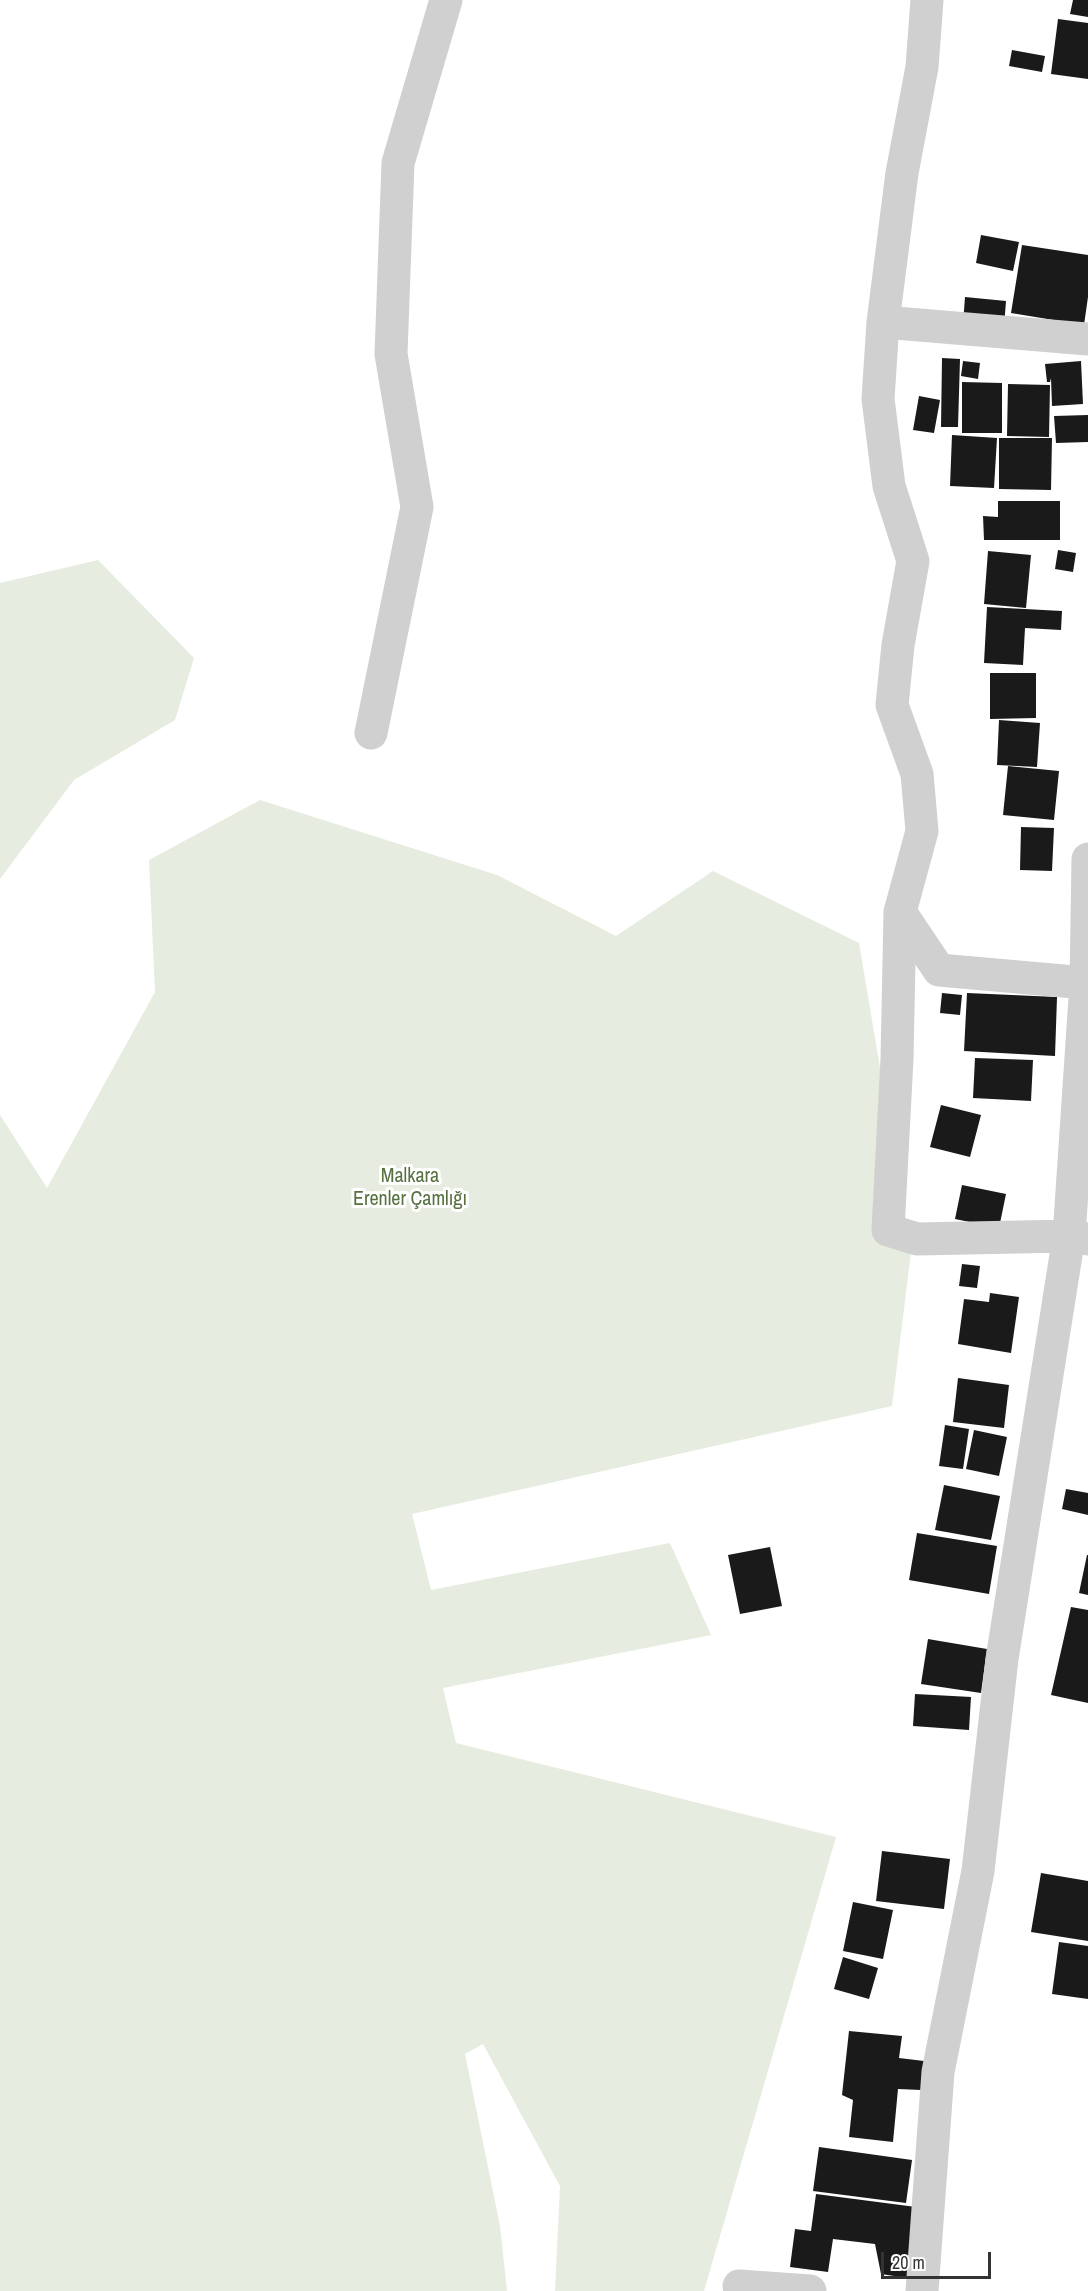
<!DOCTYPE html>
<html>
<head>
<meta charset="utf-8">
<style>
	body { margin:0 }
	#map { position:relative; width:1088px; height:2291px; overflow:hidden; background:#fff; font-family:"Archivo Narrow",sans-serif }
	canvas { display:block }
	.scale { position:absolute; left:881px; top:2252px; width:110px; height:27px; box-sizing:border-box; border:3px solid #333; border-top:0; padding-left:8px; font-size:18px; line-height:21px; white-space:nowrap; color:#333; -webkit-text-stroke:4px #fff; paint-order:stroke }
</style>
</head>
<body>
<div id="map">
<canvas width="1088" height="2291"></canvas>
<div class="scale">20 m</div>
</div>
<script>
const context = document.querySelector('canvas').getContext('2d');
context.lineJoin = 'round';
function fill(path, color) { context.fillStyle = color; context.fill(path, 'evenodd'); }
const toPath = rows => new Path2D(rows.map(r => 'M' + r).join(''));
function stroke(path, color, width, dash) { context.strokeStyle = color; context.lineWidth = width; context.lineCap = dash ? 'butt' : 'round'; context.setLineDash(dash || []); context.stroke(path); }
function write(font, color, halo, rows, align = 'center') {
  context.font = font + ' "Archivo Narrow",sans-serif'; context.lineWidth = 6; context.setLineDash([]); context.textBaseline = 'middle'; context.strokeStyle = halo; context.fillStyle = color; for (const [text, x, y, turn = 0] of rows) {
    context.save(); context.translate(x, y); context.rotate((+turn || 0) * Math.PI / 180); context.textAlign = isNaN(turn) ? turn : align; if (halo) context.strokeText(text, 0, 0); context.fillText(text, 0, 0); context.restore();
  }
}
fill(toPath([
	[98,560,194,658,175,720,74,780,0,879,0,583],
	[260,800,497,875,616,936,713,871,859,943,911,1252,892,1406,412,1514,431,1590,670,1543,711,1635,443,1688,456,1743,836,1837,704,2291,555,2291,560,2186,483,2044,465,2054,500,2226,507,2291,0,2291,0,1115,47,1188,155,992,149,860]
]), '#e6ecdf');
fill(toPath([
	[1073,0,1088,0,1088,17,1070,14],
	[1058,19,1088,23,1088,79,1051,74],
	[1012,50,1045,56,1042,72,1009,66],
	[981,235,1019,242,1013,271,976,263],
	[1022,245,1088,255,1088,297,1084,325,1011,313],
	[965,297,1006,301,1004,327,963,324],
	[942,358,960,359,958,427,941,427],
	[963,361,980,363,978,379,961,376],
	[1081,361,1083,404,1052,406,1051,378,1050,382,1047,382,1045,364],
	[962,382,1002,383,1002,433,962,433],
	[1008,384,1050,385,1049,437,1007,436],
	[919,396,940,400,934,433,913,430],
	[1088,415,1088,442,1056,443,1054,416],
	[952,435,997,438,994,488,950,486],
	[999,438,1052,438,1051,490,999,489],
	[998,501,1060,501,1060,540,984,540,983,516,998,517],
	[1058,550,1076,553,1073,572,1055,569],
	[988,551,1031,555,1026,608,984,604],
	[987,607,1062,611,1061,630,1025,628,1023,665,984,663],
	[990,673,1036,673,1036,718,990,719],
	[999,720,1040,723,1037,767,997,765],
	[1008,766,1059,771,1054,820,1003,815],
	[1021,827,1054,828,1052,871,1020,870],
	[942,993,962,995,960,1015,940,1013],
	[967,993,1057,997,1055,1056,964,1051],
	[975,1058,1033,1060,1031,1101,973,1098],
	[941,1105,981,1115,970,1157,930,1147],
	[962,1185,1006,1194,999,1228,955,1219],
	[962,1264,980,1266,977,1288,959,1286],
	[990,1293,1019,1297,1011,1353,958,1344,964,1299,989,1302],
	[958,1378,1009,1385,1004,1428,953,1422],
	[945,1425,969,1429,963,1469,939,1466],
	[974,1430,1007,1437,999,1476,966,1469],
	[944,1485,1000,1496,991,1540,935,1530],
	[1066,1489,1088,1493,1088,1515,1062,1509],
	[917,1533,997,1546,989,1594,909,1580],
	[770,1547,782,1606,740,1614,728,1555],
	[1087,1555,1088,1555,1088,1595,1079,1593],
	[1071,1607,1088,1610,1088,1703,1051,1695],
	[928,1639,987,1649,981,1693,921,1684],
	[915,1694,971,1697,969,1730,913,1726],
	[882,1851,950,1859,944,1909,876,1901],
	[1041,1873,1088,1881,1088,1941,1031,1932],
	[853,1902,893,1910,883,1959,843,1951],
	[1059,1942,1088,1946,1088,1999,1052,1994],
	[843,1957,878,1968,869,1999,834,1989],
	[849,2031,902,2036,899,2058,924,2061,921,2090,898,2089,893,2142,849,2137,853,2100,842,2095],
	[819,2147,912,2160,906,2203,813,2191],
	[816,2194,916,2207,907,2278,881,2274,875,2244,833,2239,828,2272,790,2267,795,2229,811,2231]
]), '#1a1a1a');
stroke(toPath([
	[927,0,922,67,902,173,883,322,878,399,889,486,913,561,898,645,892,705,917,774,922,831,900,912,939,970,1086,983],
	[883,322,1088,339],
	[371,733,417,507,391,354,398,163,446,0],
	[900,912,897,1059,888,1230,917,1239,1069,1236,1088,1239],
	[739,2286,810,2291],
	[922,2291,938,2072,978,1871,1002,1659,1069,1236,1086,983,1088,859]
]), '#d0d0d0', 33);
write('20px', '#56703f', '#fff', [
	["Malkara",410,1177],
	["Erenler Çamlığı",410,1200]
]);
</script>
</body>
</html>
